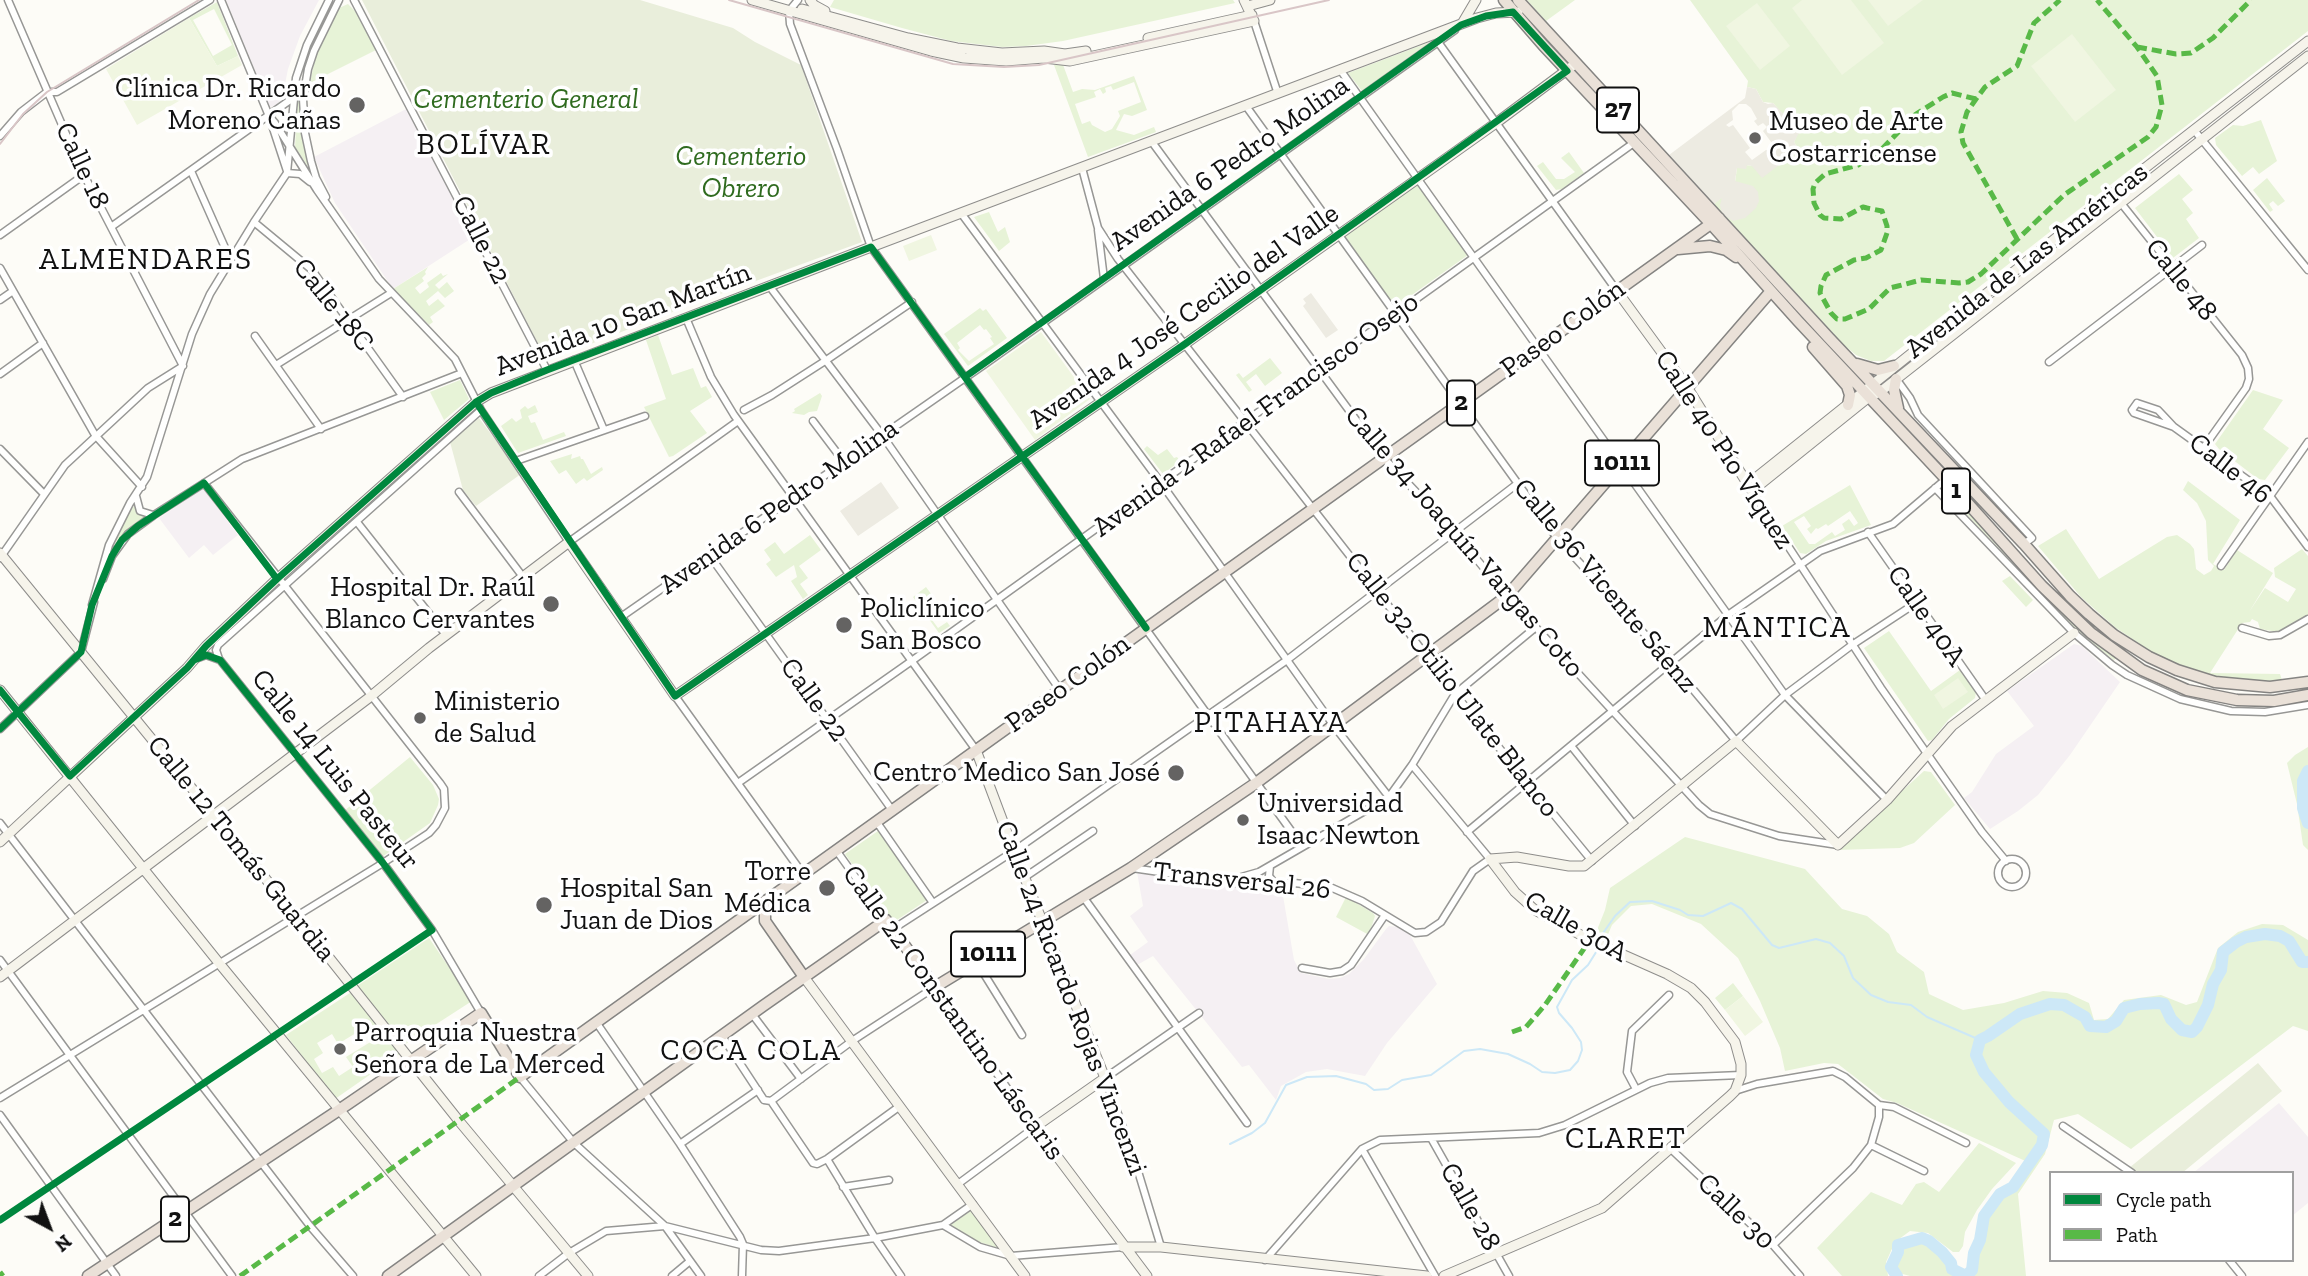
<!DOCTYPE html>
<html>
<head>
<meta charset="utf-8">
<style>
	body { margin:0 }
	#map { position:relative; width:2308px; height:1276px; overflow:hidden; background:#fdfcf7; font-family:"Zilla Slab",serif }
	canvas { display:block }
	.legend { position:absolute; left:2049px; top:1171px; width:245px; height:91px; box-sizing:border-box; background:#fff; border:2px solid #a0a0a0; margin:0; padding:9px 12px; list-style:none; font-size:21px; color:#111 }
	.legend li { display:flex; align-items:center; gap:14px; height:35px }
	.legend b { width:35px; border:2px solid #a0a0a0 }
	.north { position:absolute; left:14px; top:1192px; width:70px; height:70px; -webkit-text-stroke:5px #fff; paint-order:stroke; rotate:139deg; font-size:19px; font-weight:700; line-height:28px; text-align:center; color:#111 }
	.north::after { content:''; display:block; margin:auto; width:24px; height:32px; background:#111; clip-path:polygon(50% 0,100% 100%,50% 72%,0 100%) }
</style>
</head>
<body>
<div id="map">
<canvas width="2308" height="1276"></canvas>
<ul class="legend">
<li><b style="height:9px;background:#00873e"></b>Cycle path</li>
<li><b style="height:9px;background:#58b947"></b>Path</li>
</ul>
<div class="north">N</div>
</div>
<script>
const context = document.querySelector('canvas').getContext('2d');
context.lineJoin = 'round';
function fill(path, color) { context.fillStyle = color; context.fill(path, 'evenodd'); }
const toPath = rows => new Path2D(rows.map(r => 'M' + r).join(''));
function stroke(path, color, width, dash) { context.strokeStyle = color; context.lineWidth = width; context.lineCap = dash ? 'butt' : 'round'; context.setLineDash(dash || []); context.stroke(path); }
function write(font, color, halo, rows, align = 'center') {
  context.font = font + ' "Zilla Slab",serif'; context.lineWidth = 7; context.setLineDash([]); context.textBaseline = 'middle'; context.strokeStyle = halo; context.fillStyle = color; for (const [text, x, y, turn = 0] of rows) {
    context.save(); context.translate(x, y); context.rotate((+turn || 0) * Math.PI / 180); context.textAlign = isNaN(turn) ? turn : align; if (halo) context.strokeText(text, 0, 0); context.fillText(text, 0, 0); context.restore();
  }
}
fill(toPath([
	[226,0,319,0,300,36,288,69,282,99,275,106,270,107],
	[408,108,475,236,393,289,335,203,314,157],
	[203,489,238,535,213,555,204,545,189,558,159,518],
	[2074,644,2082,646,2120,682,2070,755,2038,795,2018,811,1990,829,1964,798,1972,792,1996,754,2034,726,2007,691],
	[1137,872,1282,890,1294,960,1301,973,1329,979,1340,978,1349,974,1364,959,1386,929,1389,926,1399,927,1410,935,1437,984,1387,1043,1365,1076,1327,1069,1306,1072,1281,1086,1276,1100,1249,1065,1242,1067,1153,956,1137,965,1130,955,1148,942,1130,916,1143,906],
	[2279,1103,2308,1137,2308,1203,2292,1216,2292,1173,2193,1173]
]), '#f5f0f3');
fill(toPath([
	[834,0,1233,0,1235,3,1063,41,1026,46,1002,47,951,41,902,28,830,7],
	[1527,0,1575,0,1546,21],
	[1690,0,2308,0,2308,31,1884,361,1871,361,1856,355,1844,345,1714,204,1738,183,1735,182,1737,168,1746,165,1752,166,1799,150,1794,142,1799,131,1791,128,1789,121,1773,103,1763,102,1756,89,1747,87,1748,81],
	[217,2,238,56,217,66,189,18],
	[214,9,232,45,213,56,193,20],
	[348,4,355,11,376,50,310,83,316,54,339,8],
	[1430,42,1362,91,1348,73],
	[1062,62,1073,92,1082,89,1095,90,1134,76,1147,110,1132,116,1124,114,1116,130,1134,135,1154,127,1156,132,1088,157,1054,65],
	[1134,82,1141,102,1118,111,1120,116,1112,129,1105,132,1092,125,1090,121,1082,124,1075,104,1096,97,1094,92,1100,89,1103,94,1106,92,1105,88,1111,86,1113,90],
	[298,96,304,144,313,174,295,147],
	[2261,120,2277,161,2259,174,2253,167,2242,176,2216,145,2215,138,2233,125,2243,126],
	[1569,152,1584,173,1562,189,1556,190,1537,166,1543,162,1556,179,1564,179,1575,172,1561,158],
	[2179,174,2193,190,2182,199,2193,213,2186,219,2199,238,2173,258,2135,208],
	[2267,178,2285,201,2278,206,2273,201,2269,204,2273,210,2270,212,2253,190],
	[1417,183,1468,255,1395,307,1344,235],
	[989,212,998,232,1005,227,1010,242,999,251,974,217],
	[428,267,425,272,426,274,422,278,424,281,415,288,420,294,429,287,427,283,441,273,443,276,448,274,435,285,439,289,447,282,454,291,445,298,438,291,426,301,429,306,438,299,445,306,430,317,433,322,429,325,393,289],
	[980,308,983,311,986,309,1007,338,968,366,944,334],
	[980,325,984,330,986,329,992,337,990,338,994,344,969,361,958,350,960,348,957,343],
	[658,335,672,375,693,368,701,388,706,386,712,397,690,411,707,433,673,456,669,457,644,407,666,399,646,340],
	[1270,358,1282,373,1265,386,1256,374,1246,382,1252,390,1249,392,1236,375,1239,373,1243,378],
	[460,380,469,399,444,420,430,392],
	[2253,390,2283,400,2263,429,2289,448,2265,480,2258,479,2219,449,2215,444],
	[820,393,822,396,817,411,809,412,804,415,792,413,795,411,794,409],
	[535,405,538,412,528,416,531,423,535,422,543,440,564,432,566,436,518,453,501,426,512,418,516,422,522,418,520,410,525,406,528,409],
	[1147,446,1158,455,1167,449,1174,458,1177,457,1180,461,1163,474,1144,449],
	[572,454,571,459,580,456,581,459,583,459,591,474,602,467,603,470,587,481,584,478,576,484,566,470,559,474,550,461],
	[2188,481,2240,520,2213,564,2224,570,2237,550,2273,573,2249,612,2265,588,2288,602,2296,589,2275,577,2274,568,2302,549,2308,556,2308,616,2278,632,2260,629,2258,622,2252,619,2250,622,2242,623,2210,673,2280,674,2283,683,2210,676,2161,658,2116,628,2081,597,2038,546,2066,529,2099,579,2167,537,2177,535,2190,544,2194,549,2196,569,2204,575,2211,571,2214,566,2208,560,2206,521,2197,503,2183,490],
	[1850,485,1871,525,1826,541,1806,554,1800,553,1782,526],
	[1850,511,1858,523,1854,526,1849,519,1842,524,1845,530,1835,536,1832,532,1815,544,1809,544,1794,522,1804,516,1811,526,1807,529,1811,534,1816,528,1818,529,1826,524,1828,526],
	[1957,499,2097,643,2116,658,2114,660,2079,633,2061,614,1954,501],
	[134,506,147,517,121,537,114,545,123,522],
	[810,535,821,550,799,566,808,578,800,584,808,595,803,599,791,581,797,577,794,565,776,577,766,564,771,560,764,550,775,542,784,554],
	[2010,576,2033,600,2026,607,2002,581],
	[926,587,935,599,930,603,937,606,927,613,938,628,947,622,950,626,939,633,913,597],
	[1889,631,1931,691,1960,670,1976,692,1975,698,1949,719,1932,740,1928,741,1864,648],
	[2308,747,2308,850,2303,845,2297,804,2287,763,2295,755],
	[410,757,433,785,439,799,438,805,430,823,382,857,344,811],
	[1924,771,1931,772,1955,805,1914,843,1900,848,1837,850],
	[878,831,927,900,894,922,845,854],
	[1685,837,1805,869,1842,909,1867,916,1889,934,1897,952,1924,972,1929,994,1963,1010,2004,1003,2043,991,2067,993,2089,1003,2094,1020,2108,1019,2124,1000,2161,995,2186,1005,2197,1002,2218,948,2238,932,2262,924,2283,925,2308,940,2308,1031,2293,1026,2131,1149,2078,1114,2054,1120,2045,1154,2018,1194,2026,1276,1970,1276,1974,1272,1987,1218,2003,1197,2014,1189,2032,1164,1897,1103,1883,1099,1838,1064,1824,1063,1785,1071,1780,1048,1760,1001,1738,958,1701,924,1652,904,1631,906,1612,925,1606,939,1595,935,1605,910,1610,888],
	[1346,897,1373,913,1375,916,1369,935,1336,917],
	[429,938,472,1001,404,1045,357,986],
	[1733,983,1743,996,1725,1010,1715,998],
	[353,991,401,1053,335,1099,286,1035],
	[364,1028,367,1032,370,1030,373,1034,370,1037,372,1041,346,1057,353,1067,339,1076,333,1067,322,1073,314,1059,323,1053,317,1043,332,1034,338,1044],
	[1979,1143,2016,1163,1992,1189,1977,1210,1965,1232,1963,1246,1959,1252,1953,1252,1928,1233,1910,1231,1895,1242,1886,1262,1888,1276,1842,1276,1817,1248,1871,1192,1902,1205,1916,1184,1924,1182,1939,1192],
	[972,1210,1005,1250,976,1241,949,1226],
	[1919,1243,1930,1245,1948,1263,1947,1270,1961,1276,1910,1276,1899,1273,1895,1265,1903,1247]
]), '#e7f3d7');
fill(toPath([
	[362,0,640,0,733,28,755,42,801,65,862,242,693,304,547,361],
	[479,418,521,474,476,506,463,490,450,442],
	[2258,1063,2282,1091,2182,1173,2138,1173,2129,1168]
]), '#e9eedb');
fill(toPath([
	[1802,0,1851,0,1884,43,1842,75,1792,8],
	[1868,0,1923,0,1888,26],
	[1757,3,1790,46,1760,70,1726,26],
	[189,18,217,66,238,56,242,65,137,125,106,69],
	[2072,34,2116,90,2075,122,2031,66],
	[931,235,937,250,909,261,903,246],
	[1041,332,1090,399,1035,440,986,371],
	[1958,678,1968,692,1943,709,1934,695],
	[1743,996,1763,1022,1745,1036,1725,1010]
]), '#f0f6e1');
fill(toPath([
	[1747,87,1756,89,1763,102,1768,104,1773,103,1790,121,1791,128,1798,130,1799,133,1794,142,1799,150,1762,178,1752,166,1747,165,1746,169,1737,168,1735,181,1753,186,1758,192,1759,201,1756,208,1745,218,1733,221,1722,214,1720,205,1722,198,1714,204,1669,155,1745,98],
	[1739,104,1746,104,1751,108,1757,119,1754,121,1758,126,1763,123,1767,127,1763,131,1774,146,1772,151,1766,150,1752,160,1745,152,1750,148,1733,125,1729,127,1726,125,1733,120,1732,111],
	[1311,293,1338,330,1326,338,1303,306,1306,303,1303,299],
	[881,482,899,508,858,536,840,511]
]), '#edebe2');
stroke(toPath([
	[1601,936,1615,916,1630,902,1652,901,1680,910,1688,915,1703,916,1731,903,1742,909,1772,945,1779,948,1816,939,1830,943,1844,956,1853,978,1871,995,1888,1002,1911,1005,1927,1017,1980,1040],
	[1230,1144,1252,1133,1265,1123,1286,1085,1307,1077,1336,1076,1366,1084,1374,1090,1388,1089,1402,1080,1431,1075,1464,1051,1480,1049,1508,1054,1530,1064,1542,1072,1555,1073,1570,1070,1578,1061,1582,1050,1581,1042,1572,1028,1559,1013,1557,1007,1572,980,1588,965,1598,949]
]), '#cde8f7', 2);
stroke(toPath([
	[2308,771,2303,781,2303,808,2308,823],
	[1897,1276,1891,1267,1898,1252,1898,1245,1922,1238,1929,1241,1942,1252,1951,1263,1952,1269,1966,1276,1972,1270,1974,1253,1980,1240,1984,1216,2000,1194,2013,1187,2042,1145,2044,1134,2009,1102,1984,1072,1976,1055,1980,1040,1988,1036,2020,1014,2050,1004,2064,1005,2085,1017,2090,1026,2106,1027,2116,1021,2124,1008,2140,1004,2158,1003,2164,1004,2171,1019,2182,1030,2192,1032,2197,1027,2208,1005,2213,984,2221,970,2223,952,2236,942,2246,937,2265,934,2280,936,2289,941,2302,962,2308,962]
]), '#cde8f7', 12);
const street = toPath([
	[8,0,82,171,183,366],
	[221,0,269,116,287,171],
	[354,0,547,370],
	[798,0,789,11,790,24,837,149,871,247,1302,846],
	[1254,21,1278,94],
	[1438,42,1617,291],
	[1341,71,1785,695,1887,800],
	[1246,106,1557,538,1671,663,1736,741,1785,695,1852,645,1916,603],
	[269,116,275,123,317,190,379,279,455,359,481,410,569,542,738,421],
	[2194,130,2308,270],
	[0,136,21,112,47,92,57,92,210,0],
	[1152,142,1384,458,1455,533,1507,596,1699,805,1710,814,1779,836,1838,845],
	[1082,168,1098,228,1118,259,1378,592,1455,694,1592,861],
	[191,171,230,259],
	[287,173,300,174,310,182],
	[2113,193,2242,355,2248,368,2249,379,2246,388,2204,447],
	[326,197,316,178,311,161,305,133,303,99,308,69,314,51,339,0],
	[961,213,1161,483,1334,726,1389,797],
	[254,222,312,270,403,397],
	[111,227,293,98],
	[1098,230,1104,279],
	[0,235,84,175],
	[0,268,95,435,142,487],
	[770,287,882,435,1060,690],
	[0,300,13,291],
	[686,318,711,377,734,415,976,750],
	[255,336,321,429],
	[574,360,604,430],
	[2049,362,2202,245],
	[276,365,391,293],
	[0,374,43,343],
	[1897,380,1910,398,1918,415,2032,538,2024,544],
	[2137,403,2158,410,2174,427,2134,413,2132,410,2137,403],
	[744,410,772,395,825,361,912,302],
	[813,421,844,462],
	[2174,427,2270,496,2308,547],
	[0,449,44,494],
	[516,461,645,416],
	[1935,488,2074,633,2112,665,2127,675,2180,699,2231,711,2265,712,2308,705],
	[1752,491,1881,688,1982,832,2006,861],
	[459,492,523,577],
	[136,496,140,511,153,515],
	[357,522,446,635],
	[1868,532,1985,699],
	[710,556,892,810],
	[0,558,65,465,148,388,183,366],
	[2221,566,2308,442],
	[103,579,112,556,128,534,154,515,242,459,462,373],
	[92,605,109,545,130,503,147,477,192,334,210,294,254,222,287,173,296,78,307,45,329,0],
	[621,617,985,364,1455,30],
	[2242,628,2269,636,2280,635,2308,619],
	[198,658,206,655,220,660,383,863,432,930,481,1013],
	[219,659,216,650,218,645,481,410],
	[675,696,803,874],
	[0,729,81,652,94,602],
	[1572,747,1635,826],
	[738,783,913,660,1635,142],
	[876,821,933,903],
	[0,823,310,1226,353,1276],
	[1467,832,1728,615,1820,551,1893,524,1946,479],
	[836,850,886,920],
	'1998 873a14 14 0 1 1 28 0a14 14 0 1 1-28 0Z',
	[1270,866,1269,876,1276,885],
	[1132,868,1256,886,1294,883,1330,887,1362,901,1415,933,1426,932,1441,922,1473,871,1490,859,1412,765],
	[1025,877,1093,831],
	[1231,880,1259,872,1389,797,1412,765,1455,694,1536,627],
	[1084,898,1247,1123],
	[893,929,1014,851,1287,660,1517,484],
	[0,960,232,1276],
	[976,961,1022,1035],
	[1302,968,1330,973,1342,971,1351,965,1385,915],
	[752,1014,801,1079],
	[596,1022,680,1144,740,1237,743,1244,742,1276],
	[722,1036,764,1100,771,1101,813,1163,817,1164,827,1159,900,1106],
	[520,1077,574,1143,665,1226,701,1276],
	[1636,1089,1627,1072,1632,1031,1669,995],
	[1735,1091,1757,1084,1833,1071,1845,1077,1879,1105,1894,1107,1966,1143],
	[0,1098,383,863,429,833,436,825,445,808,444,789,440,783,204,483],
	[771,1101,852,1041,935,987,1035,1127,958,1184],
	[0,1115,116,1276],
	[2063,1126,2132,1173],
	[1431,1138,1509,1276],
	[680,1144,758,1090],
	[1871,1145,1924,1171],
	[1362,1149,1435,1276],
	[1671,1149,1773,1245,1800,1276],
	[827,1159,875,1238,901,1276],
	[843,1187,889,1180],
	[943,1225,980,1247,1011,1256,1123,1247],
	[1773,1245,1853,1168,1871,1145,1879,1117,1879,1105],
	[1161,1247,1134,1158,1105,1078,1199,1013],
	[1265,1260,1362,1149,1380,1140,1539,1133,1565,1125,1650,1083,1668,1078,1741,1075],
	[2229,1260,2242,1276],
	[539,1276,569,1253,606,1231,665,1226,761,1250,779,1251,875,1238,943,1225,973,1204],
	[672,1276,690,1261]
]);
const secondary = toPath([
	[752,0,931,51,964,58,1006,61,1044,58,1070,61,1254,21,1244,0],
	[810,0,814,5,825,11],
	[1248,6,1270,0],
	[802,9,908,38,957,48,1002,53,1044,51,1065,54,1086,51],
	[1463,22,1476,0],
	[1148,38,1252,15],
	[1617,291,1687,387,1752,491,1869,397,1880,392,2308,56],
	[1748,484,2086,214,2308,41],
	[0,553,296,916,459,1121,588,1276],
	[0,690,219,963,476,1276],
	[976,750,1014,851,1105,1078,1035,1127,1147,1276],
	[0,842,187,668,206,646,277,579,476,402,491,393,871,247,1477,18,1496,13,1518,12],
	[0,977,370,697,429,648,569,542,675,696,1185,344,1496,123,1575,64],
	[804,977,1025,1276],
	[1123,1247,1161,1247,1427,1276],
	[1444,1276,1602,1208,1730,1096,1735,1091,1741,1075,1741,1064,1735,1042,1705,1002,1691,988,1667,974,1590,940,1535,910,1515,892,1490,859,1517,857,1569,866,1584,866,1736,741,1838,845,1887,800,1952,726,2074,633]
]);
const highway = toPath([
	[1504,0,1543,45,1711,224,1798,321,1946,479,2042,586,2091,633,2142,670,2187,690,2237,700,2274,701,2308,695],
	[1518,0,1829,338,2024,544,2070,596,2089,614,2114,635,2149,657,2177,670,2215,682,2270,687,2308,682],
	[1678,249,1710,246,1726,250,1736,257],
	[1813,347,1847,386,1850,395,1848,405],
	[1857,364,1878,370,1894,366],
	[1896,379,1894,390,1898,408],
	[765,901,765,921,804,977],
	[88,1276,339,1110,481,1013,520,1077,1719,218],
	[388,1276,763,1006,886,920,935,987,1131,868,1256,783,1507,596,1771,291]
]);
stroke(street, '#979795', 9);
stroke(secondary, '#8e8d8b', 11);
stroke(highway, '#858482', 13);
stroke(street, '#fffffe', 6);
stroke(secondary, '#f6f4eb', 9);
stroke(highway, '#eae1d8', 10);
stroke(toPath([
	[729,0,953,64,1004,67,1039,65,1329,0],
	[0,144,23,114,47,92,199,0]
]), '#d9c6c7', 2);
stroke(toPath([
	[2137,47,2176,54,2191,53,2213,38,2251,0],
	[1976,99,1952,93,1943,97,1916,114,1879,152,1858,165,1825,174,1815,183,1813,189,1814,203,1820,215,1824,218,1841,219,1863,207,1867,208,1882,211,1887,226,1887,233,1881,250,1866,258,1854,260,1826,275,1821,286,1820,293,1831,313,1837,319,1845,319,1869,309,1890,288,1898,286,1921,280,1959,283,1968,282,1981,274,2064,195,2148,137,2156,127,2162,105,2157,76,2137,47,2097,0],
	[2017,239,1963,143,1961,132,1967,112,1976,99,1985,87,2017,66,2034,23,2060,0],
	[1512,1032,1526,1027,1545,1005,1590,940],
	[0,1272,3,1276],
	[240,1276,520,1077]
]), '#58b947', 5, [10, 5]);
stroke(toPath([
	[476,402,675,696,1185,344,1567,71,1513,12,1486,16,1461,25,965,377],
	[0,690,70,776,187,668,206,646,277,579,476,402,491,393,547,370,871,247,1146,628],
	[0,729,81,652,92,605,112,556,122,540,138,526,204,483,277,579],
	[0,1220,432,930,383,863,220,660,206,655,194,660]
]), '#00873e', 7);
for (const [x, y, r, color] of [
	[357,105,9,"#646362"],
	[1755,138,7,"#646362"],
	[551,604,9,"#646362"],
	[844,625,9,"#646362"],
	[420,718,7,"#646362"],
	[1176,773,9,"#646362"],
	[1243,820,7,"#646362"],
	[827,888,9,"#646362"],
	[544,905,9,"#646362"],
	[340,1049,7,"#646362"]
]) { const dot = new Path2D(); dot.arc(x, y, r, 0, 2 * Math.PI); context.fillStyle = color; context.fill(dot); stroke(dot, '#fff', 2.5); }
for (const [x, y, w] of [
	[1618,110,42],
	[1461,403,28],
	[1622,463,74],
	[1956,491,28],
	[988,954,74],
	[175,1219,28]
]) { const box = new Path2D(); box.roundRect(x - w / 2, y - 22.5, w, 45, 5); context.fillStyle = '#fff'; context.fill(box); stroke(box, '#111', 2); }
write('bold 26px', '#111', null, [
	["27",1618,110],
	["2",1461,403],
	["10111",1622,463],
	["1",1956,491],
	["10111",988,954],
	["2",175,1219]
]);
write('28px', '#111', '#fff', [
	["Clínica Dr. Ricardo",341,89,"right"],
	["Moreno Cañas",341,121,"right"],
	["Museo de Arte",1769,122],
	["Costarricense",1769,154],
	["Hospital Dr. Raúl",535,588,"right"],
	["Blanco Cervantes",535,620,"right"],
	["Policlínico",860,609],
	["San Bosco",860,641],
	["Ministerio",434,702],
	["de Salud",434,734],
	["Centro Medico San José",1160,773,"right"],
	["Universidad",1257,804],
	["Isaac Newton",1257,836],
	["Torre",811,872,"right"],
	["Médica",811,904,"right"],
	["Hospital San",560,889],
	["Juan de Dios",560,921],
	["Parroquia Nuestra",354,1033],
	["Señora de La Merced",354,1065]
], 'left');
write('italic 28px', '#2f6b1f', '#fff', [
	["Cementerio General",526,100],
	["Cementerio",741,157],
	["Obrero",741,189]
]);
write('28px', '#111', '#fff', [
	["Avenida 6 Pedro Molina",1230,164,-35],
	["Calle 18",82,166,65],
	["Calle 22",481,240,63],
	["Avenida de Las Américas",2027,261,-38],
	["Calle 48",2181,280,51],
	["Calle 18C",333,305,51],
	["Avenida 4 José Cecilio del Valle",1184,317,-35],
	["Avenida 10 San Martín",623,320,-21],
	["Paseo Colón",1563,329,-36],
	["Avenida 2 Rafael Francisco Osejo",1256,415,-36],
	["Calle 40 Pío Víquez",1724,450,57],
	["Calle 46",2230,469,38],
	["Avenida 6 Pedro Molina",779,507,-35],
	["Calle 34 Joaquín Vargas Coto",1464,542,49],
	["Calle 36 Vicente Sáenz",1605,586,50],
	["Calle 40A",1926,616,55],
	["Paseo Colón",1068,684,-36],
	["Calle 32 Otilio Ulate Blanco",1452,685,52],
	["Calle 22",814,700,54],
	["Calle 14 Luis Pasteur",335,770,51],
	["Calle 12 Tomás Guardia",241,849,51],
	["Transversal 26",1242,881,6],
	["Calle 30A",1576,927,30],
	["Calle 24 Ricardo Rojas Vincenzi",1071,998,69],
	["Calle 22 Constantino Láscaris",953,1013,54],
	["Calle 28",1470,1207,61],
	["Calle 30",1736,1212,44]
]);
context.letterSpacing = '2px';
write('30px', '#111', '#fff', [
	["BOLÍVAR",484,145],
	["ALMENDARES",146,260],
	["MÁNTICA",1777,628],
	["PITAHAYA",1271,723],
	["COCA COLA",751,1051],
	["CLARET",1626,1139]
]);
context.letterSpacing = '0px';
</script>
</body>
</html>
